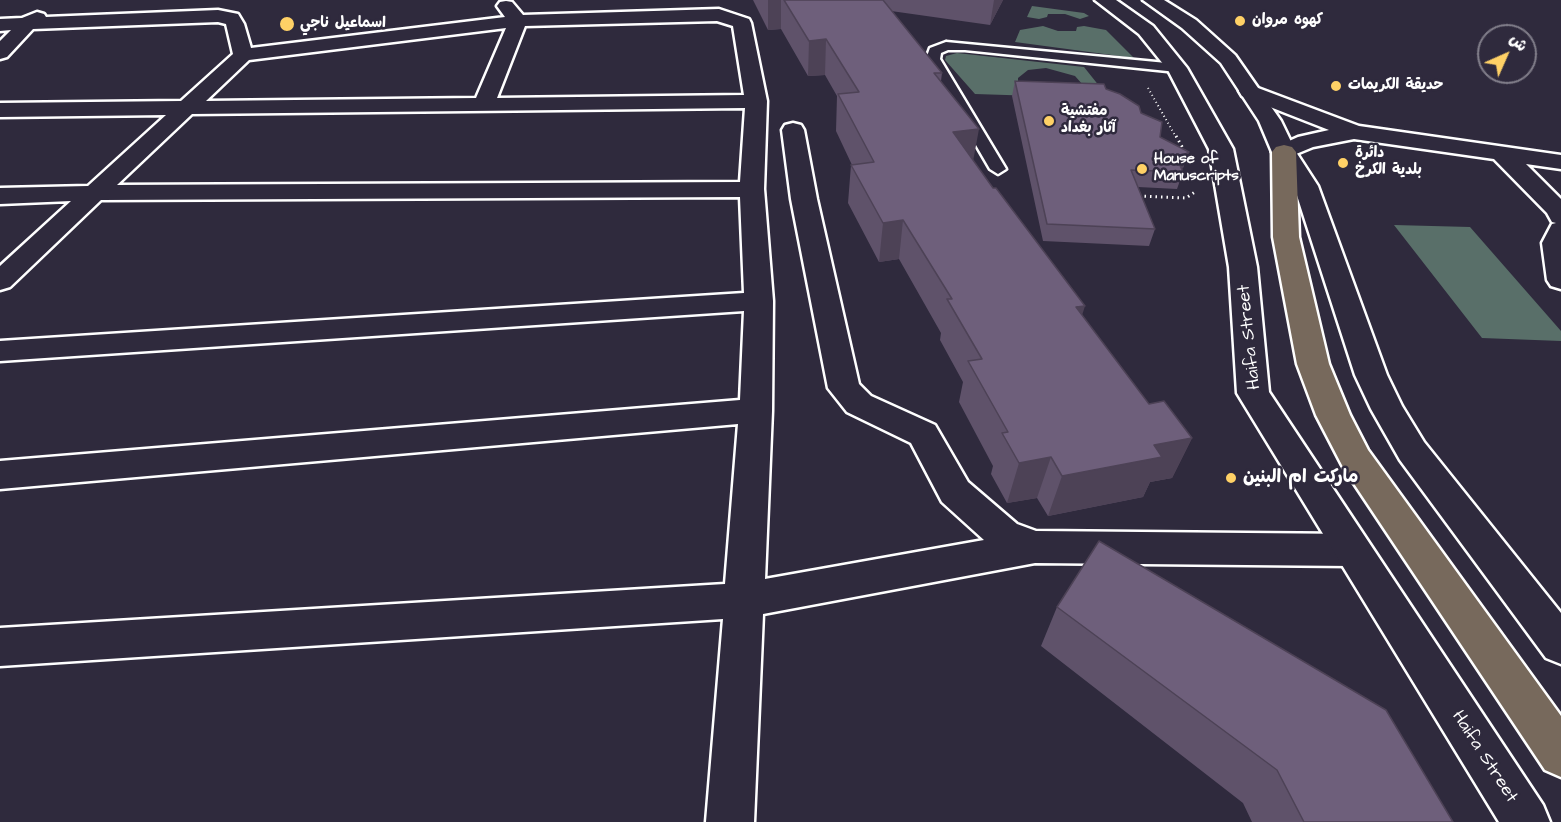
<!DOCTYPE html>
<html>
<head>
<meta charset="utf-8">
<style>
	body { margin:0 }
	#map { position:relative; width:1561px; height:822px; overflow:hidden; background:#2f2a3d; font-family:"Architects Daughter","Playpen Sans Arabic",sans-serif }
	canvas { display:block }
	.north { position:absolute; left:1477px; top:24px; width:60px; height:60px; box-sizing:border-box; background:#2f2a3d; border:2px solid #827f8b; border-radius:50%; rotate:45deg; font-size:16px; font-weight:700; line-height:24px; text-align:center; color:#fff }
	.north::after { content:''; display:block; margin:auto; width:21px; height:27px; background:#ffd166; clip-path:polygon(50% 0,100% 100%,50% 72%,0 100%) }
</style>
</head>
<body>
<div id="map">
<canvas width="1561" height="822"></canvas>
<div class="north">ش</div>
</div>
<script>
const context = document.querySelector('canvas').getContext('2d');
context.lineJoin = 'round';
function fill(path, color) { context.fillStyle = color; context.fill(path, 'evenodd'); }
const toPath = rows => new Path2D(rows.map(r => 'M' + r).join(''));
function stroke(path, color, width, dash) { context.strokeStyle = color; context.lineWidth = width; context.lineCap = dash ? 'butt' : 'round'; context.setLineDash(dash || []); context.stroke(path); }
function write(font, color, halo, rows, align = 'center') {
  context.font = font + ' "Architects Daughter","Playpen Sans Arabic",sans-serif'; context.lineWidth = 5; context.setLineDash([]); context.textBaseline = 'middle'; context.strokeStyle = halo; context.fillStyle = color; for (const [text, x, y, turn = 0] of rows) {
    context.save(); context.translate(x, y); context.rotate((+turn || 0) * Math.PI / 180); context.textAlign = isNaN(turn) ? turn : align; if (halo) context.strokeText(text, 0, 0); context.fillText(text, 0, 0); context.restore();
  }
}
fill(toPath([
	[1032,6,1084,13,1089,16,1080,19,1065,14,1048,14,1047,17,1039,19,1027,17],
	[1043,26,1058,31,1076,31,1077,27,1084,26,1106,30,1134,58,1015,42,1020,30],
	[957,53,1084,67,1108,97,1083,85,1075,76,1046,68,1028,70,1018,78,1018,82,1037,96,975,94,945,60,946,56],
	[1394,225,1470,227,1561,331,1561,341,1482,338]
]), '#596f69');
const lane = toPath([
	[946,42,1177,64,1184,68,1177,72,965,50,948,50,941,53,940,59,1006,169,998,174,990,169,926,59,930,48,946,42]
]);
const street = toPath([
	[506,1,512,2,523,15,719,9,749,19,751,23,767,101,764,189,773,301,772,411,765,579,984,540,942,502,911,443,847,412,828,388,791,199,782,130,785,125,793,123,801,125,804,130,817,199,859,384,871,396,935,425,968,482,1017,524,1036,531,1352,534,1365,539,1371,550,1365,561,1352,566,1035,563,763,614,754,822,706,822,723,619,0,666,0,628,725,584,738,424,0,489,0,461,740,400,744,311,0,361,0,341,744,293,740,197,101,200,10,287,0,290,0,266,71,201,0,204,0,188,88,186,166,115,0,117,0,103,181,101,233,54,226,24,218,22,33,29,7,57,0,59,0,41,11,30,0,31,0,19,22,18,37,12,44,14,46,17,218,10,238,14,244,24,251,48,505,17,497,6,500,2,506,1],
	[717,21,733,26,744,95,497,98,525,26,717,21],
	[506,28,476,98,206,101,249,60,506,28],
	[745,108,740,182,117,185,192,114,745,108],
	[1250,85,1359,126,1561,155,1561,169,1526,164,1561,199,1561,289,1551,286,1547,280,1542,243,1552,224,1556,223,1552,222,1547,213,1494,159,1354,139,1313,147,1284,159,1276,157,1272,152,1276,147,1298,137,1329,130,1242,96,1239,91,1242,86,1250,85]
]);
const secondary = toPath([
	[1095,0,1116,0,1153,26,1187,68,1233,149,1257,267,1269,392,1543,805,1550,822,1499,822,1237,393,1229,267,1209,149,1168,70,1139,34,1095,0],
	[1143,0,1164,0,1196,20,1235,55,1281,121,1296,152,1318,186,1387,375,1402,406,1424,442,1561,613,1561,664,1546,658,1400,460,1371,409,1355,375,1294,186,1272,152,1259,121,1221,63,1182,28,1143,0]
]);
const primary = toPath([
	[1284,145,1292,147,1296,152,1299,237,1329,364,1350,415,1368,450,1561,716,1561,777,1545,770,1343,467,1316,415,1297,364,1273,237,1272,152,1276,147,1284,145]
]);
stroke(lane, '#fff', 5);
stroke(street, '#fff', 5);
stroke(secondary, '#fff', 5);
stroke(primary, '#fff', 5);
stroke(toPath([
	[1148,88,1176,137]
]), '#fff', 2, [1, 3]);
stroke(toPath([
	[1176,136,1185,152],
	[1139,196,1186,198,1195,192]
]), '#fff', 3, [1.5, 4]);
fill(lane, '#2f2a3d');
fill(street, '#2f2a3d');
fill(secondary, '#2f2a3d');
fill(primary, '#77695c');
fill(toPath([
	[753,0,1003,0,990,25,891,11,942,73,941,81,973,161,1082,316,1149,404,1192,438,1172,478,1150,482,1143,497,1048,516,1037,498,1007,503,991,474,993,466,959,402,963,382,940,340,941,333,899,259,879,262,848,203,851,165,852,165,836,131,837,96,825,75,808,76,781,29,768,30],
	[1015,81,1106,89,1160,137,1189,152,1183,168,1181,169,1183,172,1177,189,1138,187,1155,229,1149,246,1043,241,1012,96],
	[1057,607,1453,822,1252,822,1243,803,1041,646]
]), '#5f526a');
fill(toPath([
	[768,0,781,0,781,29,768,30],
	[994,0,1003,0,990,25],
	[826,39,825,75,808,76,809,41],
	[979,129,972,167,953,132],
	[1189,152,1183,168,1176,172,1177,159],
	[903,220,899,259,879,262,883,223],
	[1085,306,1072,347,1076,307],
	[1192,438,1172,478,1150,482,1143,497,1048,516,1062,476,1154,445],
	[1051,457,1037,498,1007,503,1019,463]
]), '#4d4256');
const building = toPath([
	[784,0,883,0,942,73,934,73,979,129,953,132,993,188,996,188,1085,306,1076,307,1149,404,1164,401,1192,438,1154,445,1162,457,1062,476,1051,457,1019,463,1002,433,1008,432,968,361,982,359,947,299,952,299,903,220,883,223,851,165,874,162,838,94,859,92,826,39,809,41,784,0],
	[1015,81,1104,84,1106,89,1120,94,1139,106,1141,113,1162,122,1160,137,1189,152,1177,159,1183,172,1131,170,1155,229,1047,224,1015,81],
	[1099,541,1386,710,1453,822,1304,822,1277,770,1057,607,1099,541]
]);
fill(building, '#6e5f7b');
stroke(building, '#4d4256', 1.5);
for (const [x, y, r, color] of [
	[1240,21,6,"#ffd166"],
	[287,24,8,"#ffd166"],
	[1336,86,6,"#ffd166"],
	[1049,121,6,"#ffd166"],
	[1343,163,6,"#ffd166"],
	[1142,169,6,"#ffd166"],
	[1231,478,6,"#ffd166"]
]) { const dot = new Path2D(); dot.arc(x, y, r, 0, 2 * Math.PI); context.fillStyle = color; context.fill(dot); stroke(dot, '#2f2a3d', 2); }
write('bold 15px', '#fff', '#2f2a3d', [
	["كهوه مروان",1252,21],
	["اسماعيل ناجي",300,24],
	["حديقة الكريمات",1348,86],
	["مفتشية",1061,112],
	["آثار بغداد",1061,129],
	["دائرة",1355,154],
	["بلدية الكرخ",1355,171],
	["House of",1154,160],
	["Manuscripts",1154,177]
], 'left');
write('18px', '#fff', '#2f2a3d', [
	["Haifa Street",1250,337,-96],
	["Haifa Street",1484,757,57]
]);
write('bold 18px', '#fff', '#2f2a3d', [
	["ماركت ام البنين",1243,478]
], 'left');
</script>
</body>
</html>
